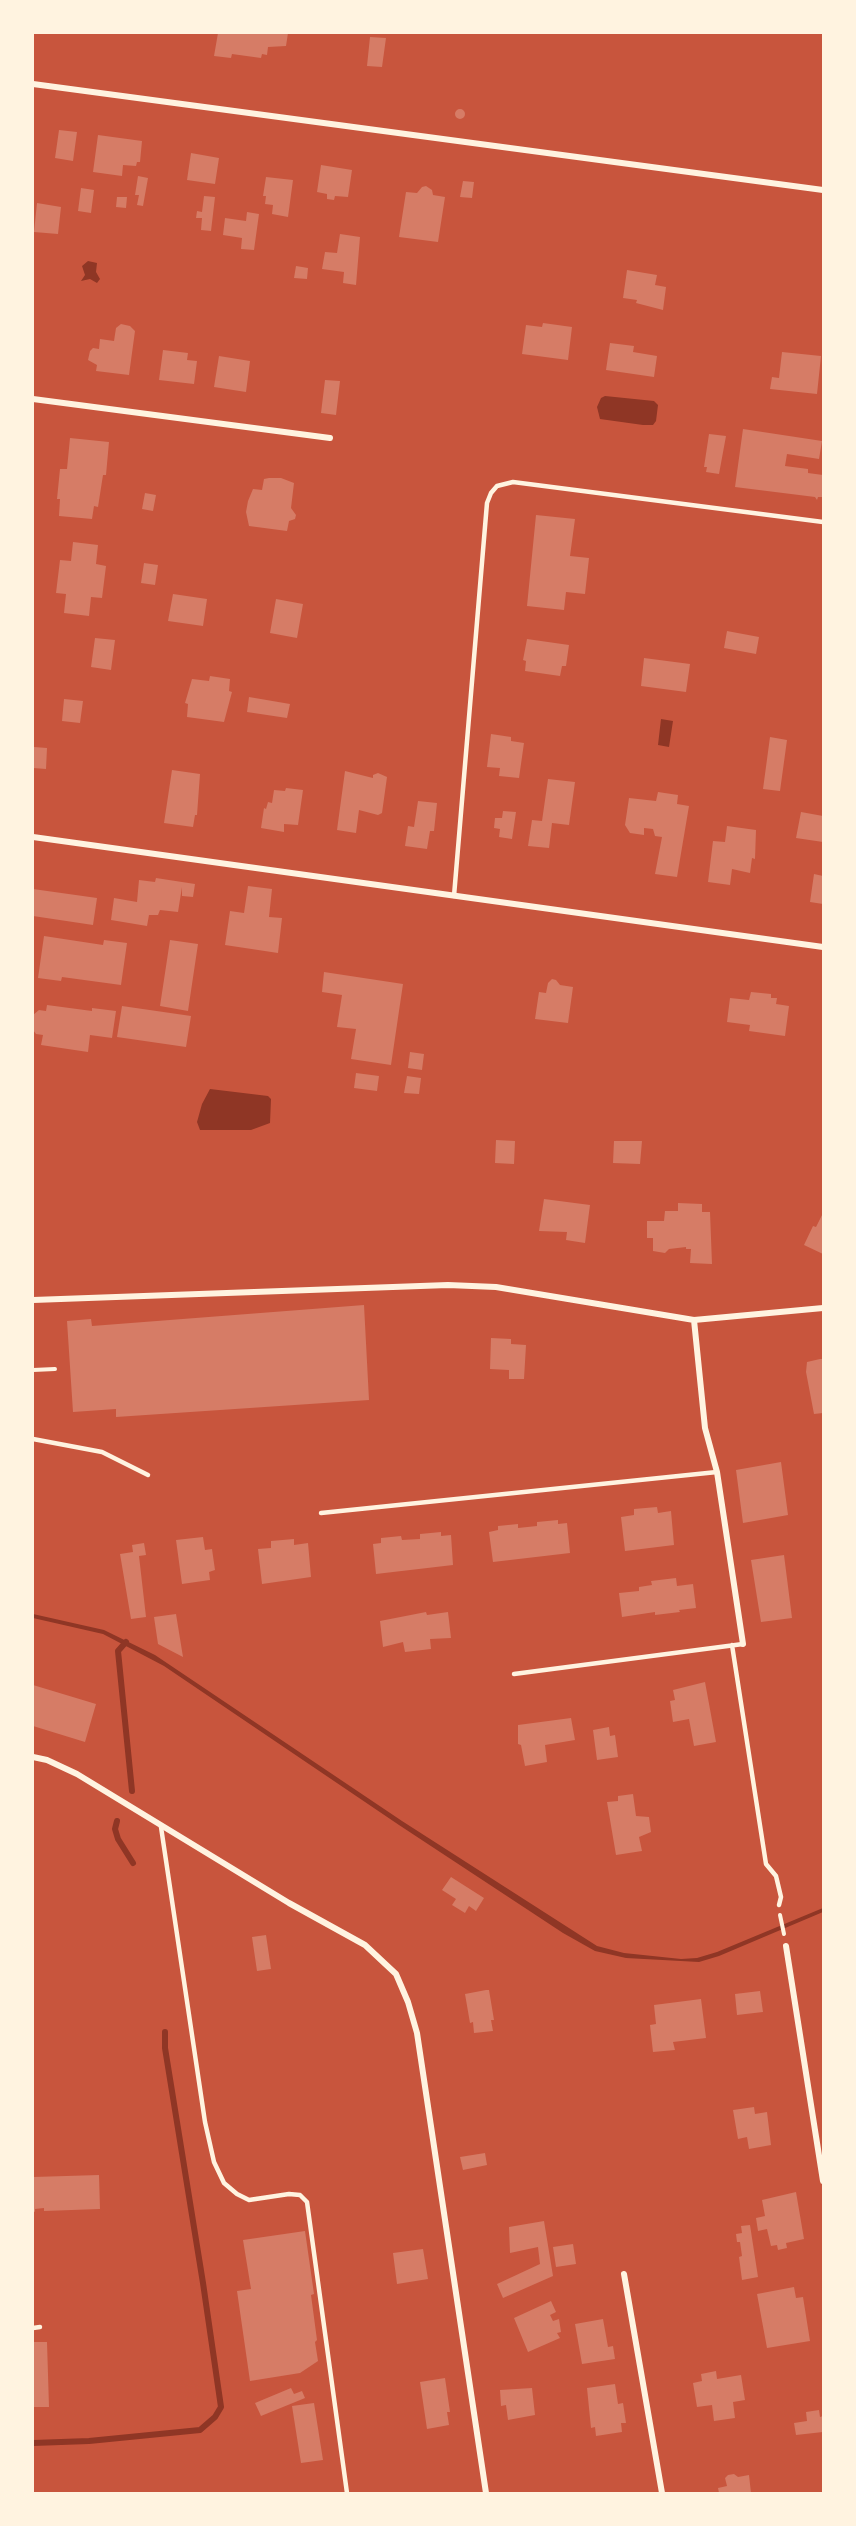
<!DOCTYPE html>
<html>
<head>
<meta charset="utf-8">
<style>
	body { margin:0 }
	#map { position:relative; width:856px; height:2526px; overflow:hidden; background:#c8553d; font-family:Manrope,sans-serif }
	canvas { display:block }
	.frame { position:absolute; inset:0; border:34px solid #fff3e0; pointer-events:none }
</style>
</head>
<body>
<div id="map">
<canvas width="856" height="2526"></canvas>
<div class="frame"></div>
</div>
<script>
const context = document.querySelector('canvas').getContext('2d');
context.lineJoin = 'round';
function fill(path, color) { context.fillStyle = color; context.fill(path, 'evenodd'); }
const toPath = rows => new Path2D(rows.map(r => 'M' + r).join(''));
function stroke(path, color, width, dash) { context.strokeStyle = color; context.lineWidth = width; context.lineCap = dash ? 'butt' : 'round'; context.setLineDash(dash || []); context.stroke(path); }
fill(toPath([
	[88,261,97,263,96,272,100,279,97,283,90,279,81,281,85,275,82,266],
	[605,396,654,401,658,405,656,421,653,425,643,425,600,419,597,407,601,398],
	[661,719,673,721,669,747,658,745],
	[210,1089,268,1096,271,1099,270,1123,251,1130,200,1130,197,1122,202,1104],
	[33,1614,104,1630,155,1655,402,1821,597,1946,624,1953,681,1959,697,1958,717,1952,823,1908,823,1912,719,1956,699,1962,626,1958,595,1951,563,1933,399,1825,164,1666,103,1634,33,1618]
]), '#8f3625');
stroke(toPath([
	[126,1642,118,1651,132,1791],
	[117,1821,115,1829,118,1839,133,1863],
	[33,2443,89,2441,200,2430,215,2417,221,2407,203,2283,165,2048,165,2032]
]), '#8f3625', 6);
fill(toPath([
	[218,33,288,33,286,46,268,47,267,55,262,54,261,58,232,54,231,58,214,56],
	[370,37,386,38,382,67,367,66],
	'455 114a5 5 0 1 1 10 0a5 5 0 1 1-10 0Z',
	[59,130,77,132,73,161,55,158],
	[98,135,142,141,140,162,137,162,136,166,123,165,122,176,93,172],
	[191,153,219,158,215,184,187,180],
	[321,165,352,170,348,197,335,196,334,200,327,199,327,194,317,192],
	[138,176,148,178,143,206,137,205,139,195,135,195],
	[266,177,293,180,288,217,272,214,273,205,265,204,266,196,263,196],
	[463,181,474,182,472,198,460,197],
	[426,186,432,190,433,195,445,197,438,242,399,237,406,192,417,193,422,187],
	[81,188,94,190,91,213,78,211],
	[204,196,215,197,211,231,201,230,202,218,196,218,197,211,202,212],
	[117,197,127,197,126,208,116,207],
	[37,203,61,207,58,234,34,232],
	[247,212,259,214,254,250,241,249,242,238,223,235,225,218,246,221],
	[340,234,360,237,356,285,343,283,344,272,322,269,325,252,337,253],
	[296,266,308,268,307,279,294,278],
	[627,270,657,275,655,285,666,287,663,310,636,303,637,300,623,298],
	[543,323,572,327,568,360,522,354,526,325,542,327],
	[121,324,130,326,135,331,129,375,96,371,97,365,88,360,90,351,93,348,99,349,100,339,114,341,116,328],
	[610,343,634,346,633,352,657,356,654,377,606,370],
	[163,350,188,353,187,360,197,361,194,384,159,380],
	[782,352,821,356,817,394,770,389,772,377,779,378],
	[219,356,250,361,246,392,214,387],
	[325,380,340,381,336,415,321,413],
	[743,429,822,441,819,459,787,454,785,466,808,469,808,473,823,475,823,497,818,497,817,500,815,497,735,487],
	[709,434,726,436,719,474,706,472,707,467,704,467],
	[70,438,109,442,106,475,103,475,98,507,94,506,92,519,59,516,60,499,57,499,60,469,67,469],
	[269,478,281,478,294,483,291,508,296,515,295,519,289,521,287,531,249,526,246,512,248,501,253,489,262,490,264,479],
	[145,493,156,495,153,511,142,509],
	[536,515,575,519,570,556,589,558,585,594,566,592,564,610,527,606],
	[73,542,98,545,96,564,106,566,102,598,91,597,89,616,64,613,66,594,56,593,60,560,71,561],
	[144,563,158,565,155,585,141,583],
	[173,594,207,599,203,626,168,621],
	[276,599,303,604,297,638,270,633],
	[727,631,759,637,756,654,724,648],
	[95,638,115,640,111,670,91,667],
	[527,639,569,645,566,666,562,666,560,676,525,671,526,661,523,660],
	[644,658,690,664,686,692,641,686],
	[210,676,230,679,229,691,232,692,224,722,187,717,188,704,185,703,192,679,209,681],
	[249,697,290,704,287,718,247,712],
	[64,699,83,701,80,723,62,721],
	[491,734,511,737,511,741,524,743,519,778,499,776,500,768,487,767],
	[770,737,787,740,780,791,763,789],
	[34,747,47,748,46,769,33,768],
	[172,770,200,774,197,815,195,815,193,827,164,823],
	[345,771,373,778,373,775,378,773,387,777,382,813,378,815,359,810,356,833,337,830],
	[548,779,575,782,569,825,552,823,549,848,528,846,532,820,542,821],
	[286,788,303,790,298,825,284,824,284,832,261,828,264,808,266,809,268,802,272,803,274,790,285,791],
	[658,792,678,795,677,804,689,806,677,877,655,874,662,837,655,836,653,829,644,828,644,835,630,833,625,825,629,798,656,801],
	[418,801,437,803,434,831,430,831,427,849,405,846,408,826,414,827],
	[503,811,516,812,512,839,499,837,500,829,494,828,495,818,502,818],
	[801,812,823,816,823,842,796,838],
	[727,826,756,830,755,859,752,858,750,873,732,869,730,885,708,882,713,841,725,842],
	[814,874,823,876,823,904,810,902],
	[156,878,195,884,193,897,182,896,182,887,178,912,160,910,158,915,149,915,147,926,111,920,114,898,137,902,139,880,155,882],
	[248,886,272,889,269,917,282,918,278,953,225,945,230,911,244,913],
	[33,889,97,898,93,925,33,916],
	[44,936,103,945,104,940,127,943,121,985,62,977,61,981,38,978],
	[170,940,198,944,188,1011,160,1006],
	[324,972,403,984,391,1065,351,1059,356,1029,337,1027,342,995,322,992],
	[552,979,556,980,560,985,573,987,568,1023,535,1019,539,992,546,993,548,983],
	[751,992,771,994,771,998,777,998,776,1004,789,1006,785,1036,749,1031,750,1025,727,1022,730,998,749,1000],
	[47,1005,92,1011,92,1008,116,1011,112,1038,90,1035,88,1052,41,1045,43,1035,36,1034,33,1030,33,1015,39,1010,46,1011],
	[122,1006,191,1016,186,1047,117,1037],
	[410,1052,424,1054,422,1070,408,1068],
	[356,1073,379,1076,377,1091,354,1088],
	[407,1076,421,1078,419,1094,404,1093],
	[496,1140,515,1141,514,1164,495,1163],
	[614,1141,642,1141,640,1164,613,1163],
	[544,1199,590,1205,585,1243,566,1240,567,1232,539,1231],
	[678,1203,702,1204,702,1212,710,1212,712,1264,690,1263,691,1249,686,1249,686,1247,669,1249,665,1253,653,1251,653,1238,647,1238,647,1221,664,1221,665,1211,678,1211],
	[823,1213,823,1254,804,1245,813,1226,816,1227],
	[364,1305,369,1400,116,1417,116,1409,73,1412,67,1321,91,1319,92,1326],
	[491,1338,511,1339,511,1344,526,1345,524,1379,509,1379,509,1370,490,1369],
	[820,1359,823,1359,823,1413,814,1414,806,1372,807,1362],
	[781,1462,788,1515,743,1523,736,1470],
	[657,1507,658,1513,671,1511,674,1545,625,1551,621,1517,634,1515,634,1509],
	[558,1520,558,1524,567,1523,570,1553,493,1562,489,1532,498,1530,498,1526,518,1524,518,1528,537,1526,537,1522],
	[441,1532,441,1536,451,1535,453,1565,376,1574,373,1544,381,1543,381,1538,401,1536,402,1540,420,1539,420,1534],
	[203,1537,205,1550,212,1549,215,1570,209,1572,210,1580,182,1584,176,1540],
	[294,1539,294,1545,308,1543,311,1577,262,1584,258,1549,271,1548,271,1541],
	[144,1543,146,1555,139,1556,146,1617,131,1619,120,1554,133,1552,132,1545],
	[784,1555,792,1618,761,1622,751,1560],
	[676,1578,677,1586,693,1584,696,1608,679,1610,680,1612,655,1615,655,1612,622,1617,619,1593,639,1591,639,1587,652,1585,651,1581],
	[426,1612,427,1615,448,1612,451,1638,430,1639,431,1649,405,1652,403,1642,383,1647,380,1621],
	[176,1614,183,1657,158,1644,154,1617],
	[705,1682,716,1742,694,1746,689,1719,673,1722,670,1701,675,1700,673,1690],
	[33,1685,96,1704,85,1742,33,1726],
	[571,1718,575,1740,545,1745,547,1762,525,1766,521,1745,518,1744,518,1725],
	[609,1727,610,1736,615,1735,618,1757,597,1760,593,1730],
	[633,1794,636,1816,649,1817,651,1832,639,1837,642,1851,616,1855,607,1802,618,1801,618,1796],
	[451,1877,484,1898,476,1911,469,1906,465,1913,452,1905,456,1899,442,1890],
	[266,1935,271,1969,257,1971,252,1937],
	[486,1990,489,1990,494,2020,491,2020,493,2031,474,2033,473,2022,470,2023,465,1994],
	[760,1991,763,2012,737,2015,735,1994],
	[701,1999,706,2038,673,2042,675,2050,653,2052,650,2025,656,2024,654,2005],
	[754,2107,755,2114,767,2112,771,2145,749,2149,747,2137,738,2139,733,2110],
	[485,2153,487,2165,463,2170,460,2157],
	[99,2175,100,2209,44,2211,44,2208,35,2209,35,2212,33,2211,33,2177],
	[796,2192,804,2239,786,2243,787,2248,778,2250,777,2245,771,2246,767,2229,758,2231,756,2218,765,2216,762,2200],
	[544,2221,553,2276,503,2298,497,2284,540,2264,538,2247,510,2253,509,2227],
	[750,2225,758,2277,742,2280,739,2257,742,2256,740,2242,737,2242,736,2234,742,2233,741,2226],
	[305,2231,314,2294,311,2295,317,2340,315,2342,318,2361,300,2373,250,2381,237,2291,251,2289,243,2240],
	[573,2244,576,2264,556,2267,553,2247],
	[423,2249,428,2279,397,2284,393,2253],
	[794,2287,796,2298,803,2297,810,2341,767,2348,757,2294],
	[551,2301,556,2312,550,2315,553,2321,559,2319,561,2332,557,2333,560,2338,528,2352,514,2318],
	[603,2319,608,2347,613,2346,615,2359,582,2364,575,2324],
	[33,2342,47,2342,49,2407,33,2407],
	[716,2371,717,2379,741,2375,745,2400,733,2402,735,2418,714,2421,712,2405,697,2407,693,2383,702,2381,701,2374],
	[445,2378,450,2412,447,2412,449,2425,427,2429,420,2382],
	[615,2384,618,2404,623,2403,626,2423,621,2423,622,2432,596,2436,595,2427,591,2428,587,2388],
	[291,2388,294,2394,302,2391,305,2398,261,2416,255,2403],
	[532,2388,535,2415,508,2420,506,2405,501,2406,500,2390],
	[314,2403,323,2460,301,2463,292,2406],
	[819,2410,820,2417,823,2416,823,2432,796,2435,794,2423,807,2421,806,2412],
	[734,2474,738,2477,749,2475,751,2493,719,2493,718,2488,727,2486,725,2478,728,2475]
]), '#d67c66');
stroke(toPath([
	[33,1370,55,1369],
	[780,1915,784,1934]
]), '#fff3e0', 4);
stroke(toPath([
	[454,896,487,503,491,493,497,486,513,482,823,522],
	[33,1439,102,1452,148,1475],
	[321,1513,717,1472],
	[732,1645,766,1864,776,1876,781,1897,779,1905],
	[514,1674,743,1644],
	[161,1827,205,2122,214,2162,224,2183,237,2194,249,2200,289,2194,300,2195,307,2202,347,2493],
	[33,2328,40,2327]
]), '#fff3e0', 4.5);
stroke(toPath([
	[33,84,823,190],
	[33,399,330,438],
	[33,837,823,947],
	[33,1300,448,1285,496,1287,694,1320,705,1428,717,1472,743,1644],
	[694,1320,823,1308],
	[33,1757,47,1760,77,1774,289,1903,365,1945,396,1974,408,2002,417,2033,486,2493],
	[786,1946,823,2181],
	[624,2274,662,2493]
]), '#fff3e0', 6);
</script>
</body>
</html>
